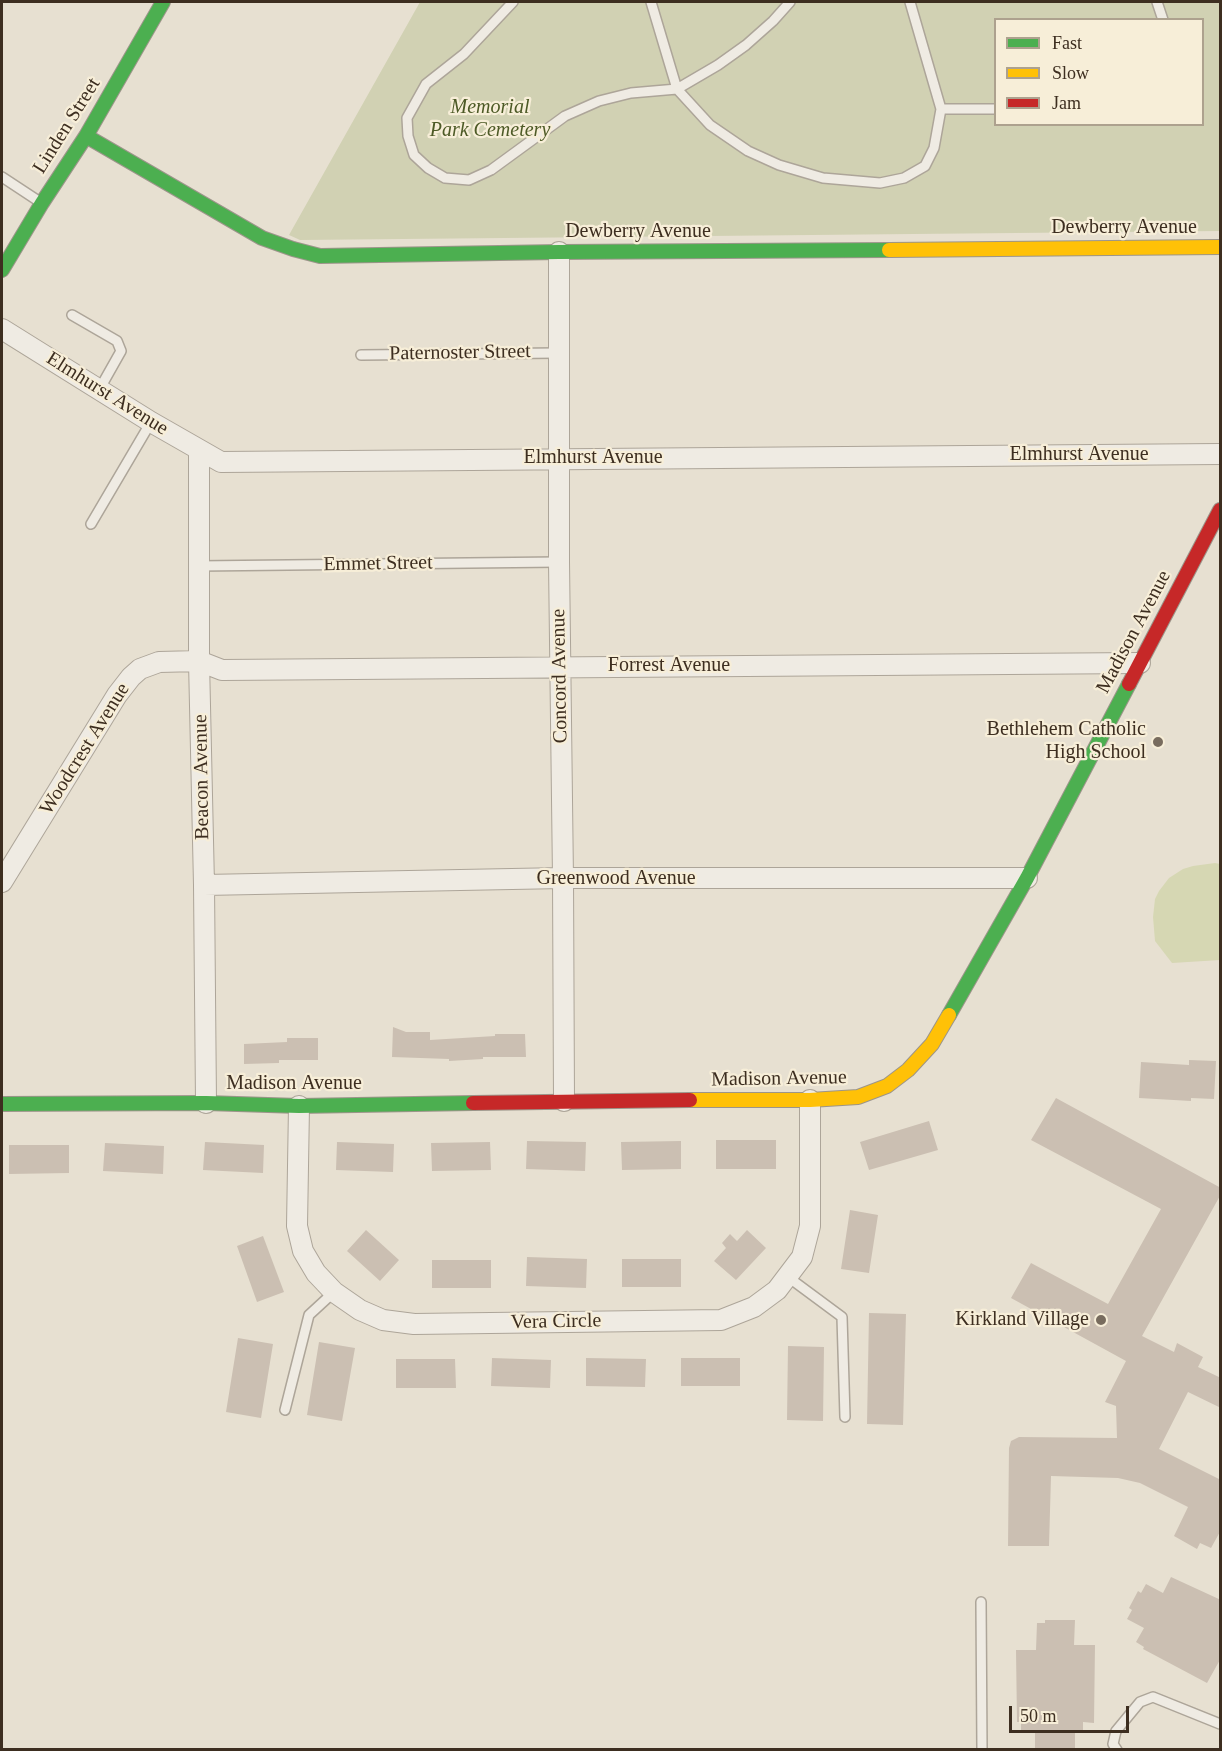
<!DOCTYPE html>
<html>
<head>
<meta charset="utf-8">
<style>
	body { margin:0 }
	#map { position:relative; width:1222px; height:1751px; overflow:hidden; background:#e7e0d1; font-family:Georgia,serif }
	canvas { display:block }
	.frame { position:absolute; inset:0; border:3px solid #3d2e20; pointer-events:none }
	.legend { position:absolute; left:994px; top:18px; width:210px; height:108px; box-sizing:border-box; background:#f7eed8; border:2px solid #ada18e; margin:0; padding:8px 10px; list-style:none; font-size:18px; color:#3d2e20 }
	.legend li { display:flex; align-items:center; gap:12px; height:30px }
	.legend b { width:30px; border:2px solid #ada18e }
	.scale { position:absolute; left:1009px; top:1706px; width:120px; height:27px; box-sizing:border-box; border:3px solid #3d2e20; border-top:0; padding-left:8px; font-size:18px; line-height:21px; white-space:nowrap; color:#3d2e20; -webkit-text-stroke:4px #f7eed8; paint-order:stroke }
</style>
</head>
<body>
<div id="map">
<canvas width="1222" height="1751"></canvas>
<div class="frame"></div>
<ul class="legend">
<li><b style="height:8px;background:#4caf50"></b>Fast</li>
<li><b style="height:8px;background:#ffc107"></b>Slow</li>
<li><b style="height:8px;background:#c62828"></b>Jam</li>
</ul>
<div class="scale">50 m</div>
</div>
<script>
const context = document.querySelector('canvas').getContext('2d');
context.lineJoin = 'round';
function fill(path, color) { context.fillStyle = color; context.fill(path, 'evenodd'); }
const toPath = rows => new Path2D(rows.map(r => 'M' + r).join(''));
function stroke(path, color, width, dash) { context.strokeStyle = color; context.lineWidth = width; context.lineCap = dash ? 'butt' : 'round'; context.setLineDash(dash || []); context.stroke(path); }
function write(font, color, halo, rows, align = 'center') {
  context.font = font + ' Georgia,serif'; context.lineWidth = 4.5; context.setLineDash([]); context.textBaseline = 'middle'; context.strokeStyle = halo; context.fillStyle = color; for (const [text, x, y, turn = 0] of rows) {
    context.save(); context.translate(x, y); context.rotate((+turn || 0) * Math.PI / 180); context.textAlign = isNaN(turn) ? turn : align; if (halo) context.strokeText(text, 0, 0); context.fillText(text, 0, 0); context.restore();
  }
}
fill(toPath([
	[1215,863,1220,864,1220,960,1172,963,1155,941,1153,917,1155,899,1159,891,1169,878,1183,869,1193,866]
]), '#d6d7b3');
fill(toPath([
	[420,2,1220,2,1220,231,300,240,289,235],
	[996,20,1202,20,1202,124,996,124]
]), '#d1d1b3');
fill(toPath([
	[393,1027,406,1032,430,1032,430,1040,495,1036,495,1034,525,1034,526,1057,483,1057,483,1059,449,1061,449,1059,392,1057],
	[287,1038,318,1038,318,1060,279,1060,279,1063,244,1064,244,1044,287,1042],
	[1189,1060,1216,1061,1214,1099,1191,1098,1191,1101,1139,1098,1141,1062,1189,1065],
	[1056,1098,1221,1188,1221,1194,1142,1336,1174,1352,1177,1343,1203,1357,1198,1367,1221,1378,1221,1408,1188,1392,1159,1449,1221,1480,1221,1530,1211,1548,1200,1543,1197,1549,1174,1536,1188,1507,1140,1483,1118,1478,1051,1476,1049,1546,1008,1546,1009,1448,1011,1441,1019,1437,1117,1438,1116,1406,1105,1402,1126,1361,1011,1298,1031,1263,1108,1304,1161,1209,1031,1140],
	[929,1121,938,1150,869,1170,860,1142],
	[716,1140,776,1140,776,1169,716,1169],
	[527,1141,586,1142,585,1171,526,1169],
	[681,1141,681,1169,622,1170,621,1142],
	[205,1142,264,1145,263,1173,203,1170],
	[337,1142,394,1144,393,1172,336,1170],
	[490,1142,491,1170,432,1171,431,1143],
	[105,1143,164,1146,163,1174,103,1171],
	[9,1145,69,1145,69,1173,9,1174],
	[850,1210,878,1215,869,1273,841,1269],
	[366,1230,399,1260,380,1281,347,1251],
	[747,1230,766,1248,736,1280,714,1261,726,1248,722,1243,730,1234,737,1241],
	[263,1236,284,1292,257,1302,237,1246],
	[527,1257,587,1259,586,1288,526,1286],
	[622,1259,681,1259,681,1287,622,1287],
	[432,1260,491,1260,491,1288,432,1288],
	[869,1313,906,1314,903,1425,867,1424],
	[238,1338,273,1344,261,1418,226,1412],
	[319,1342,355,1348,342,1421,307,1415],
	[788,1346,824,1347,823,1421,787,1420],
	[492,1358,551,1360,550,1388,491,1386],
	[586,1358,646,1359,645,1387,586,1386],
	[681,1358,740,1358,740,1386,681,1386],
	[396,1359,455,1359,456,1388,396,1388],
	[1171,1577,1221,1600,1221,1658,1207,1683,1143,1649,1144,1647,1136,1642,1144,1628,1127,1619,1132,1610,1129,1608,1138,1591,1141,1593,1146,1584,1163,1593],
	[1045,1620,1075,1620,1074,1645,1095,1645,1094,1723,1083,1722,1083,1730,1075,1730,1075,1749,1035,1749,1035,1730,1021,1730,1021,1722,1017,1722,1016,1650,1036,1650,1037,1623,1045,1623]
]), '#cbbfb2');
const lane = toPath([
	[513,2,464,54,426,84,407,118,408,136,414,155,428,168,445,178,469,180,491,170,565,116,599,101,631,93,677,89,718,65,746,45,773,21,790,2],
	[651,2,677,89,710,125,748,151,779,165,823,178,880,183,904,178,925,166,934,148,941,109],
	[910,2,941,109,996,109],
	[1157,2,1163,20],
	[2,177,40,202],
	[72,315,117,341,121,351,99,390],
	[361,355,558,353],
	[91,524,151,422],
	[198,566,559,562],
	[788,1277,842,1317,845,1417],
	[285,1410,309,1315,334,1292],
	[981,1602,982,1750],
	[1117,1750,1113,1744,1116,1731,1140,1702,1153,1697,1220,1724]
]);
const street = toPath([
	[559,252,559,562,563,878,564,1101],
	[2,329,151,422,221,462,1220,454],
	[199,450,199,661,204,885,206,1103],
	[2,882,117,695,131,677,140,669,159,662,199,661,222,670,1140,663],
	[204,885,563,878,1027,878],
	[299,1106,297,1226,303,1251,316,1273,334,1292,360,1310,383,1320,414,1324,721,1320,754,1307,777,1290,802,1257,810,1226,810,1100]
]);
const fast = toPath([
	[86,136,262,238,293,249,320,256,559,252,889,250],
	[2,270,42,203,86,136,163,2],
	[949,1015,1027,878,1129,684],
	[2,1104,206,1103,299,1106,473,1103]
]);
const slow = toPath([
	[889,250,1220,247],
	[690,1100,810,1100,858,1097,887,1086,908,1070,932,1044,949,1015]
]);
const jam = toPath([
	[1129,684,1220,510],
	[473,1103,690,1100]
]);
stroke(lane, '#ada599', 12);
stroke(street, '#ada599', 22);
stroke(fast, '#9c958a', 16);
stroke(slow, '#9c958a', 16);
stroke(jam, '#9c958a', 16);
stroke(lane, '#efebe3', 9);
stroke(street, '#efebe3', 20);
stroke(fast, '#4caf50', 14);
stroke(slow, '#ffc107', 14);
stroke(jam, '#c62828', 14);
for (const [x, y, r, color] of [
	[1158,742,6,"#786c5e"],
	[1101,1320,6,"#786c5e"]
]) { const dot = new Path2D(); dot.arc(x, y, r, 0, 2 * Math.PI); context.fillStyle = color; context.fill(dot); stroke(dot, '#f7eed8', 2); }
write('italic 20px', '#4d5a26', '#f7eed8', [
	["Memorial",490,108],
	["Park Cemetery",490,131]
]);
write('20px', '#3d2e20', '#f7eed8', [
	["Linden Street",67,126,-58],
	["Dewberry Avenue",1124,228],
	["Dewberry Avenue",638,232],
	["Paternoster Street",460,353,-1],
	["Elmhurst Avenue",107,394,32],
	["Elmhurst Avenue",1079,455],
	["Elmhurst Avenue",593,458],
	["Emmet Street",378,564,-1],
	["Madison Avenue",1134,632,-62],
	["Forrest Avenue",669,666],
	["Concord Avenue",560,676,-91],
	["Woodcrest Avenue",85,749,-58],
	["Beacon Avenue",202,777,-91],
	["Greenwood Avenue",616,879],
	["Madison Avenue",779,1079,-1],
	["Madison Avenue",294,1084],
	["Vera Circle",556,1322,-1]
]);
write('20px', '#3d2e20', '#f7eed8', [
	["Bethlehem Catholic",1146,730],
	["High School",1146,753],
	["Kirkland Village",1089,1320]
], 'right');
</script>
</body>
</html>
